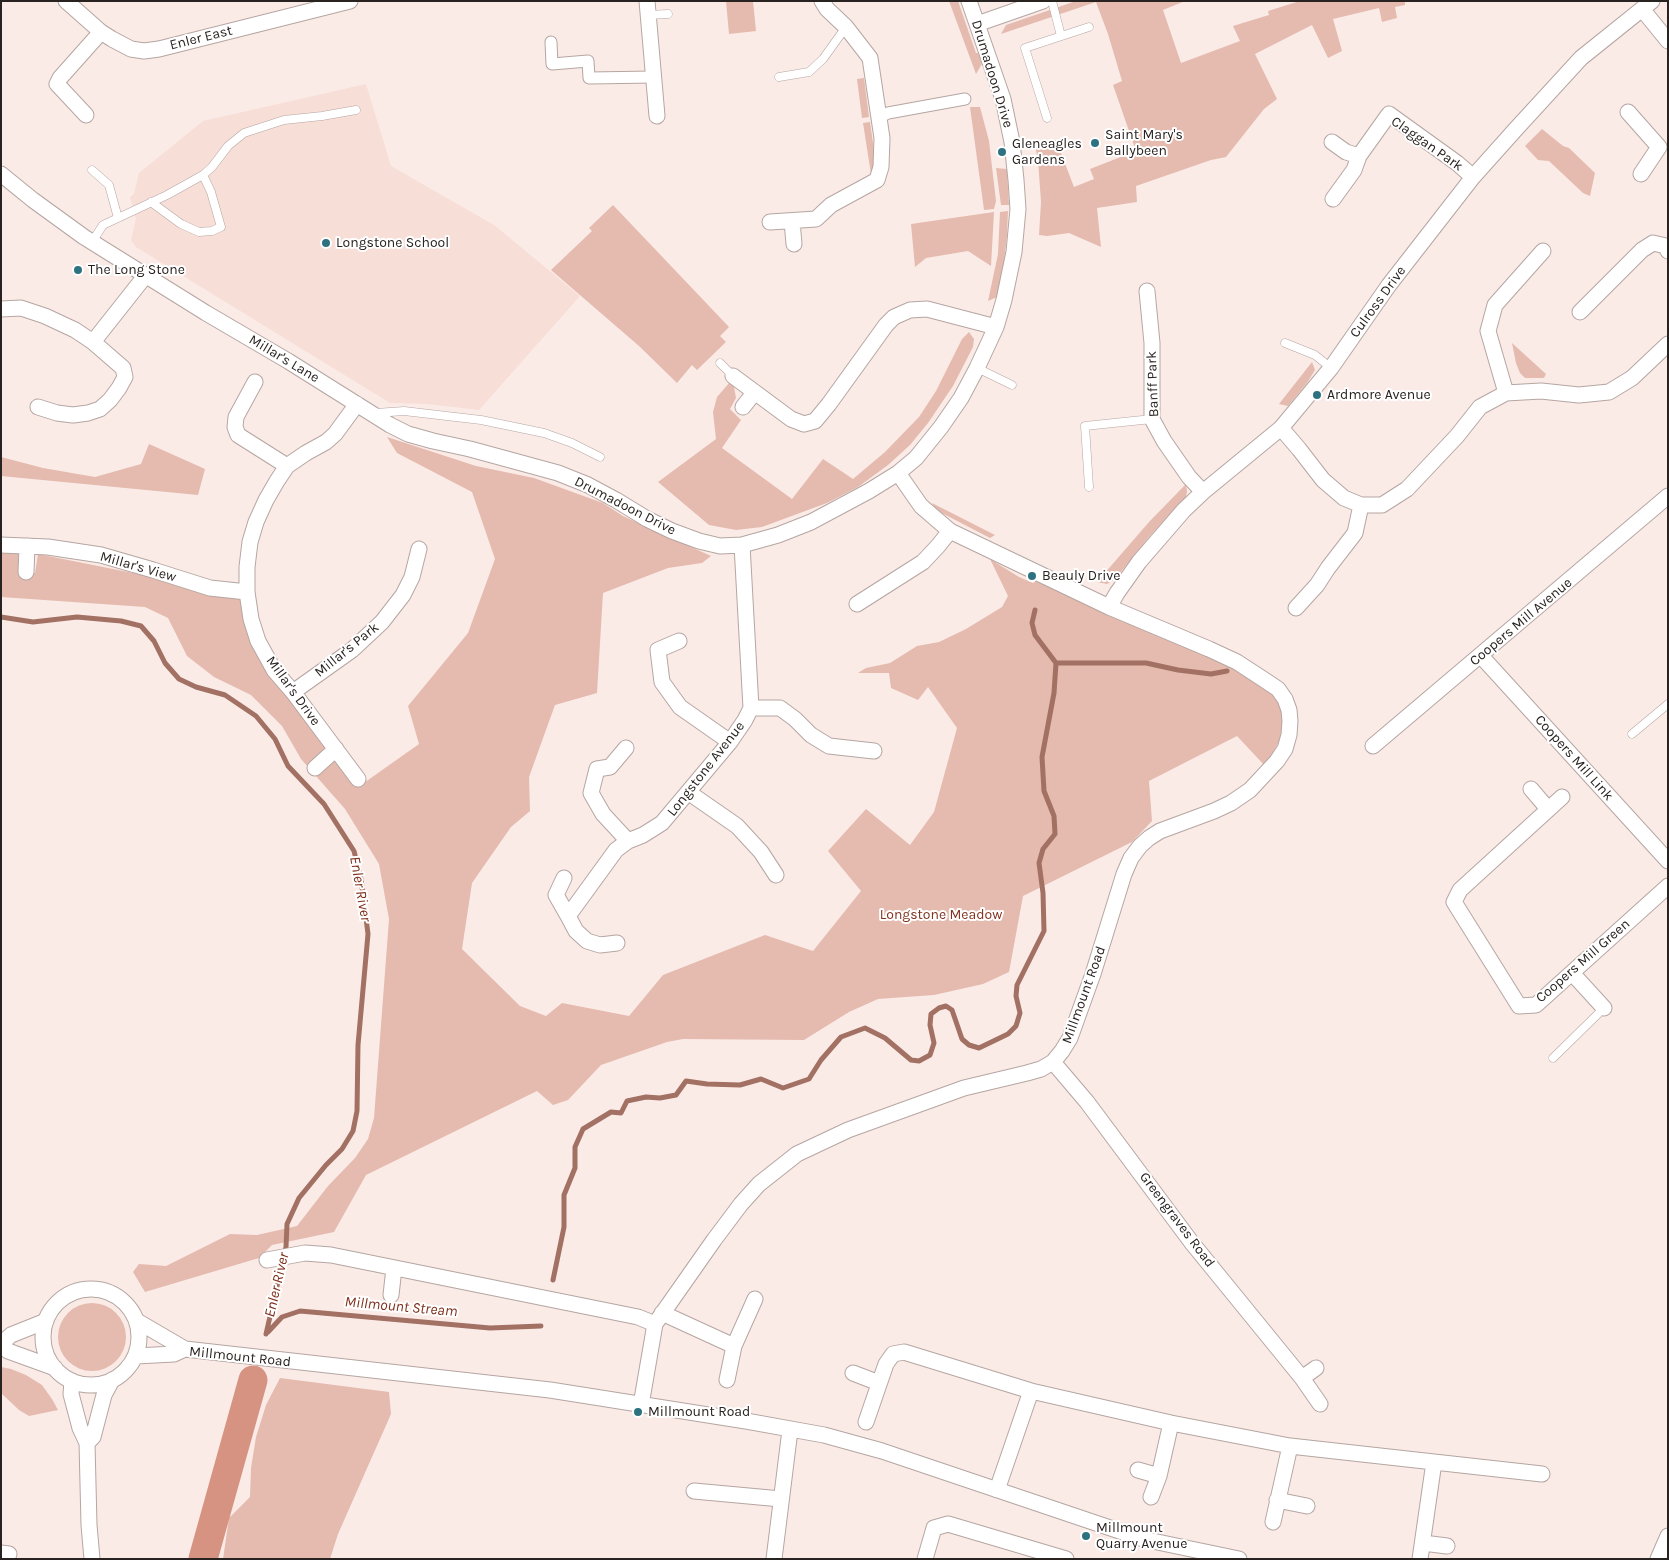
<!DOCTYPE html>
<html>
<head>
<meta charset="utf-8">
<style>
	body { margin:0 }
	#map { position:relative; width:1669px; height:1560px; overflow:hidden; background:#fbebe7; font-family:Karla,sans-serif }
	canvas { display:block }
	.frame { position:absolute; inset:0; border:2px solid #282220; pointer-events:none }
</style>
</head>
<body>
<div id="map">
<canvas width="1669" height="1560"></canvas>
<div class="frame"></div>
</div>
<script>
const context = document.querySelector('canvas').getContext('2d');
context.lineJoin = 'round';
function fill(path, color) { context.fillStyle = color; context.fill(path, 'evenodd'); }
const toPath = rows => new Path2D(rows.map(r => 'M' + r).join(''));
function stroke(path, color, width, dash) { context.strokeStyle = color; context.lineWidth = width; context.lineCap = dash ? 'butt' : 'round'; context.setLineDash(dash || []); context.stroke(path); }
function write(font, color, halo, rows, align = 'center') {
  context.font = font + ' Karla,sans-serif'; context.lineWidth = 4; context.setLineDash([]); context.textBaseline = 'middle'; context.strokeStyle = halo; context.fillStyle = color; for (const [text, x, y, turn = 0] of rows) {
    context.save(); context.translate(x, y); context.rotate((+turn || 0) * Math.PI / 180); context.textAlign = isNaN(turn) ? turn : align; if (halo) context.strokeText(text, 0, 0); context.fillText(text, 0, 0); context.restore();
  }
}
fill(toPath([
	[366,84,391,166,494,225,580,296,479,410,427,404,390,403,136,247,131,240,136,219,130,197,134,194,139,173,203,121]
]), '#f7ded7');
fill(toPath([
	[726,1,753,1,756,31,729,34],
	[949,1,958,1,976,53,981,53,983,62,976,74],
	[1076,1,1185,1,1163,10,1181,63,1240,41,1233,26,1269,15,1268,11,1300,1,1405,1,1405,5,1395,7,1397,18,1382,22,1379,8,1333,19,1342,51,1328,58,1312,25,1255,54,1277,99,1264,109,1226,157,1211,160,1136,186,1137,202,1097,208,1101,247,1069,233,1047,236,1039,235,1041,202,1038,160,1035,146,1056,140,1074,187,1094,179,1090,169,1136,151,1113,85,1122,81,1108,34,1096,2,1001,34,1006,25],
	[864,78,869,117,862,118,857,79],
	[970,107,980,107,989,141,996,201,994,209,984,210],
	[870,122,876,164,871,174,863,123],
	[1542,129,1563,146,1569,148,1595,173,1590,196,1583,193,1549,161,1538,160,1525,146],
	[996,168,1007,169,1009,205,1001,205],
	[613,205,729,327,720,336,726,342,697,370,692,365,677,383,639,346,551,270,592,231,589,228],
	[1008,211,1007,235,1004,262,997,297,988,301,998,254,1000,212],
	[994,212,991,266,968,251,926,258,915,267,911,224],
	[969,332,974,339,973,347,953,386,928,423,910,445,888,465,858,487,827,503,762,527,736,530,709,525,658,482,716,439,713,412,717,397,730,382,734,387,736,398,730,409,741,420,722,448,792,499,823,459,853,479,885,452,919,417,936,391,962,339],
	[1512,343,1546,374,1544,378,1525,378,1520,373,1516,363],
	[1312,362,1315,370,1307,383,1288,406,1279,404],
	[387,437,476,466,534,478,603,503,623,516,711,556,702,563,668,568,603,593,597,693,555,705,529,777,530,811,511,827,472,883,462,949,520,1006,546,1016,562,1003,629,1016,663,975,765,935,813,951,861,891,828,851,866,809,910,845,934,812,957,728,928,687,918,700,891,688,889,673,858,673,866,668,890,663,917,646,939,642,966,629,1002,607,1008,596,990,559,1019,577,1033,583,1036,581,1097,609,1158,633,1243,673,1279,699,1283,716,1280,740,1265,766,1237,736,1149,781,1152,821,1132,842,1023,896,1009,972,983,984,934,995,878,999,849,1012,804,1040,683,1039,667,1042,601,1065,568,1100,553,1105,537,1091,366,1175,334,1232,272,1245,259,1258,145,1292,133,1272,139,1264,166,1266,230,1234,257,1235,297,1226,328,1186,355,1158,368,1139,374,1118,389,919,379,864,345,809,301,759,282,726,251,695,214,677,187,656,168,618,145,607,1,597,1,552,18,554,19,572,35,573,38,554,148,576,241,597,246,630,265,665,361,785,419,744,408,706,468,633,495,559,472,492,397,453],
	[149,444,205,469,198,495,1,476,1,457,43,468,95,477,141,464],
	[1186,484,1187,492,1186,497,1150,536,1115,579,1107,584,1097,582,1149,522],
	[932,503,995,535,990,538,936,510],
	'58 1337a34 34 0 1 1 68 0a34 34 0 1 1-68 0Z',
	[1,1367,11,1369,26,1375,42,1385,52,1399,58,1410,29,1416,19,1410,1,1393],
	[280,1378,389,1392,391,1414,338,1534,330,1559,223,1559,229,1518,250,1497,251,1468,256,1437,266,1405]
]), '#e5baaf');
stroke(toPath([
	[1035,610,1032,623,1035,635,1056,663],
	[1,617,33,622,77,617,121,621,141,626,154,641,165,663,179,679,196,687,225,695,256,716,275,739,288,766,324,804,354,851,361,879,368,934,358,1045,357,1111,353,1131,342,1149,326,1165,299,1198,287,1224,286,1247,266,1334],
	[1056,663,1146,663,1178,670,1211,674,1227,671],
	[553,1280,564,1227,564,1195,575,1168,575,1147,583,1129,611,1112,621,1113,627,1101,646,1097,660,1098,676,1095,686,1081,707,1084,740,1085,761,1079,783,1088,809,1079,821,1060,841,1037,865,1028,885,1038,911,1060,919,1061,930,1055,934,1043,930,1025,931,1014,939,1008,946,1006,952,1010,962,1039,969,1045,979,1048,1008,1034,1016,1026,1020,1013,1016,996,1017,985,1044,931,1043,893,1039,863,1043,849,1055,834,1054,816,1044,791,1042,757,1054,693,1056,663],
	[268,1332,282,1317,300,1311,490,1328,541,1326]
]), '#a27164', 5);
stroke(toPath([
	[203,1559,253,1380]
]), '#d69381', 29);
const service = toPath([
	[1052,1,1061,36],
	[648,15,668,14],
	[779,77,809,72,823,59,846,27],
	[1047,118,1025,48,1089,27],
	[92,170,109,185,118,218],
	[151,202,181,224,199,232,212,231,221,227,211,192,203,175],
	[92,242,103,225,167,195,203,175,212,167,228,146,244,133,284,120,322,116,356,110],
	[1285,343,1315,355,1331,368],
	[720,363,733,376],
	[977,368,1012,385],
	[376,413,404,411,481,420,544,433,572,443,600,457],
	[1089,487,1085,426,1152,419],
	[1632,734,1668,704],
	[1553,1058,1604,1008]
]);
const pedestrian = toPath([
	[551,42,552,64,588,61,589,78,654,77],
	[878,118,888,113,965,99]
]);
const minor = toPath([
	[66,1,101,32,112,39,131,49,144,51,159,49,350,1],
	[647,1,657,116],
	[1642,9,1668,41],
	[977,24,1043,1],
	[1628,112,1659,147,1641,174],
	[86,115,57,84,60,78,101,32],
	[1332,142,1346,152,1359,156],
	[1,174,33,200,84,237,206,313,288,361,390,425,408,434,433,441,470,449,558,473,588,485,616,500,647,519,672,531,699,541,720,546,742,545,778,535,811,522,869,491,898,473,916,458,941,427,961,398,977,368,996,327,1004,300,1014,252,1018,209,1016,180,1012,142,1003,99,969,1],
	[1333,199,1354,170,1359,156,1389,114,1457,163,1473,177],
	[792,221,794,244],
	[770,222,816,219,831,205,877,180,881,167,882,138,870,58,846,27,827,9,822,1],
	[1147,291,1152,343,1152,419,1164,441,1189,477,1203,492],
	[1,309,21,308,45,316,75,330,93,342,123,368,125,377,119,388,110,400,100,409,88,413,73,415,57,413,38,407],
	[1580,312,1642,250,1653,243,1666,246,1668,251],
	[93,342,146,275],
	[733,376,791,419,804,424,815,421,829,404,886,325,894,317,910,310,927,309,996,327],
	[255,382,236,417,235,427,238,435,287,466],
	[1506,393,1488,331,1495,305,1543,251],
	[357,404,335,434,326,442,306,453,287,466,277,481,266,500,256,522,250,542,247,567,247,592,251,619,258,641,274,670,293,692,358,779],
	[743,407,754,393],
	[1281,428,1299,449,1323,480,1344,498,1361,505,1355,533,1328,568,1317,585,1296,608],
	[1361,505,1382,505,1407,489,1457,436,1480,407,1506,393,1541,391,1579,395,1609,392,1632,378,1668,344],
	[1,545,48,547,101,555,153,570,210,588,247,592],
	[26,572,27,546],
	[857,604,923,562,938,546,950,531],
	[1109,607,1117,593,1139,562,1184,510,1203,492,1281,428,1331,368,1389,285,1473,177,1515,130,1581,58,1652,1],
	[679,641,658,650,662,682,680,707,730,742],
	[1481,656,1668,861],
	[293,692,352,650,382,622,403,595,412,577,419,549],
	[751,708,780,708,795,719,811,735,829,746,874,751],
	[1373,746,1668,496],
	[626,748,610,767,597,769,591,793,603,814,628,841],
	[315,768,336,749],
	[1531,789,1548,809],
	[688,792,737,826,761,852,776,875],
	[1562,797,1460,890,1454,902,1519,1006,1536,1005,1668,886],
	[564,878,556,895,568,916],
	[617,943,600,945,587,941,576,931,568,916,616,850,628,841,643,835,662,823,730,742,745,720,751,708,742,545],
	[1572,973,1604,1008],
	[1053,1062,1087,1102,1192,1243,1302,1378,1320,1404],
	[267,1260,305,1253,331,1255,638,1317,655,1324],
	'43 1337a48 48 0 1 1 96 0a48 48 0 1 1-96 0Z',
	[391,1295,394,1268],
	[662,1313,734,1346],
	[137,1321,185,1349],
	[1,1344,11,1335,46,1321],
	[2,1344,8,1351,55,1368],
	[136,1356,174,1354,185,1349,550,1390,746,1421,824,1435,882,1451,1143,1539,1239,1559],
	[853,1373,879,1383],
	[1302,1378,1316,1368],
	[727,1380,734,1346,755,1299],
	[72,1381,71,1394,80,1428,87,1443,89,1525,92,1559],
	[641,1405,655,1324,714,1240,741,1204,759,1184,797,1154,848,1130,964,1088,1027,1073,1041,1069,1053,1062,1062,1051,1070,1038,1093,974,1124,874,1131,858,1140,846,1149,838,1160,831,1214,811,1231,803,1250,790,1277,761,1285,749,1289,735,1290,721,1289,710,1285,699,1278,689,1263,679,1237,662,1209,649,1109,607,950,531,921,506,898,473],
	[866,1422,886,1364,893,1354,904,1352,1031,1391,1171,1423,1290,1446,1542,1474],
	[87,1443,93,1437,104,1395,112,1380],
	[1138,1470,1159,1476],
	[997,1490,1031,1391],
	[694,1491,781,1499],
	[1151,1497,1159,1476,1171,1423],
	[1277,1500,1307,1506],
	[1273,1522,1290,1446],
	[1423,1543,1447,1546],
	[1,1553,9,1554],
	[774,1559,790,1430],
	[925,1559,934,1528,948,1524,1066,1559],
	[1420,1559,1434,1462],
	[1658,1559,1668,1536]
]);
stroke(service, '#b5a6a2', 9);
stroke(pedestrian, '#b5a6a2', 13);
stroke(minor, '#b5a6a2', 17);
stroke(service, '#fff', 8);
stroke(pedestrian, '#fff', 11);
stroke(minor, '#fff', 15);
for (const [x, y, r, color] of [
	[1095,143,5,"#2d7281"],
	[1002,152,5,"#2d7281"],
	[326,243,5,"#2d7281"],
	[78,270,5,"#2d7281"],
	[1317,395,5,"#2d7281"],
	[1032,576,5,"#2d7281"],
	[638,1412,5,"#2d7281"],
	[1086,1536,5,"#2d7281"]
]) { const dot = new Path2D(); dot.arc(x, y, r, 0, 2 * Math.PI); context.fillStyle = color; context.fill(dot); stroke(dot, '#fff', 2); }
write('14px', '#282220', '#fff', [
	["Enler East",201,38,-14],
	["Drumadoon Drive",992,74,73],
	["Claggan Park",1427,144,35],
	["Culross Drive",1378,302,-54],
	["Millar's Lane",284,359,31],
	["Banff Park",1153,384,-92],
	["Drumadoon Drive",625,506,27],
	["Millar's View",138,567,16],
	["Coopers Mill Avenue",1521,622,-40],
	["Millar's Park",347,650,-39],
	["Millar's Drive",293,691,54],
	["Coopers Mill Link",1574,758,48],
	["Longstone Avenue",706,769,-52],
	["Coopers Mill Green",1583,961,-41],
	["Millmount Road",1084,995,-70],
	["Greengraves Road",1177,1220,53],
	["Millmount Road",240,1357,6]
]);
write('14px', '#282220', '#fff', [
	["Saint Mary's",1105,135],
	["Ballybeen",1105,151],
	["Gleneagles",1012,144],
	["Gardens",1012,160],
	["Longstone School",336,243],
	["The Long Stone",88,270],
	["Ardmore Avenue",1327,395],
	["Beauly Drive",1042,576],
	["Millmount Road",648,1412],
	["Millmount",1096,1528],
	["Quarry Avenue",1096,1544]
], 'left');
write('14px', '#82321e', '#fff', [
	["Longstone Meadow",941,915]
]);
write('italic 15px', '#7e2e19', '#fff', [
	["Enler River",360,889,80],
	["Enler River",277,1285,-77],
	["Millmount Stream",401,1307,5]
]);
</script>
</body>
</html>
